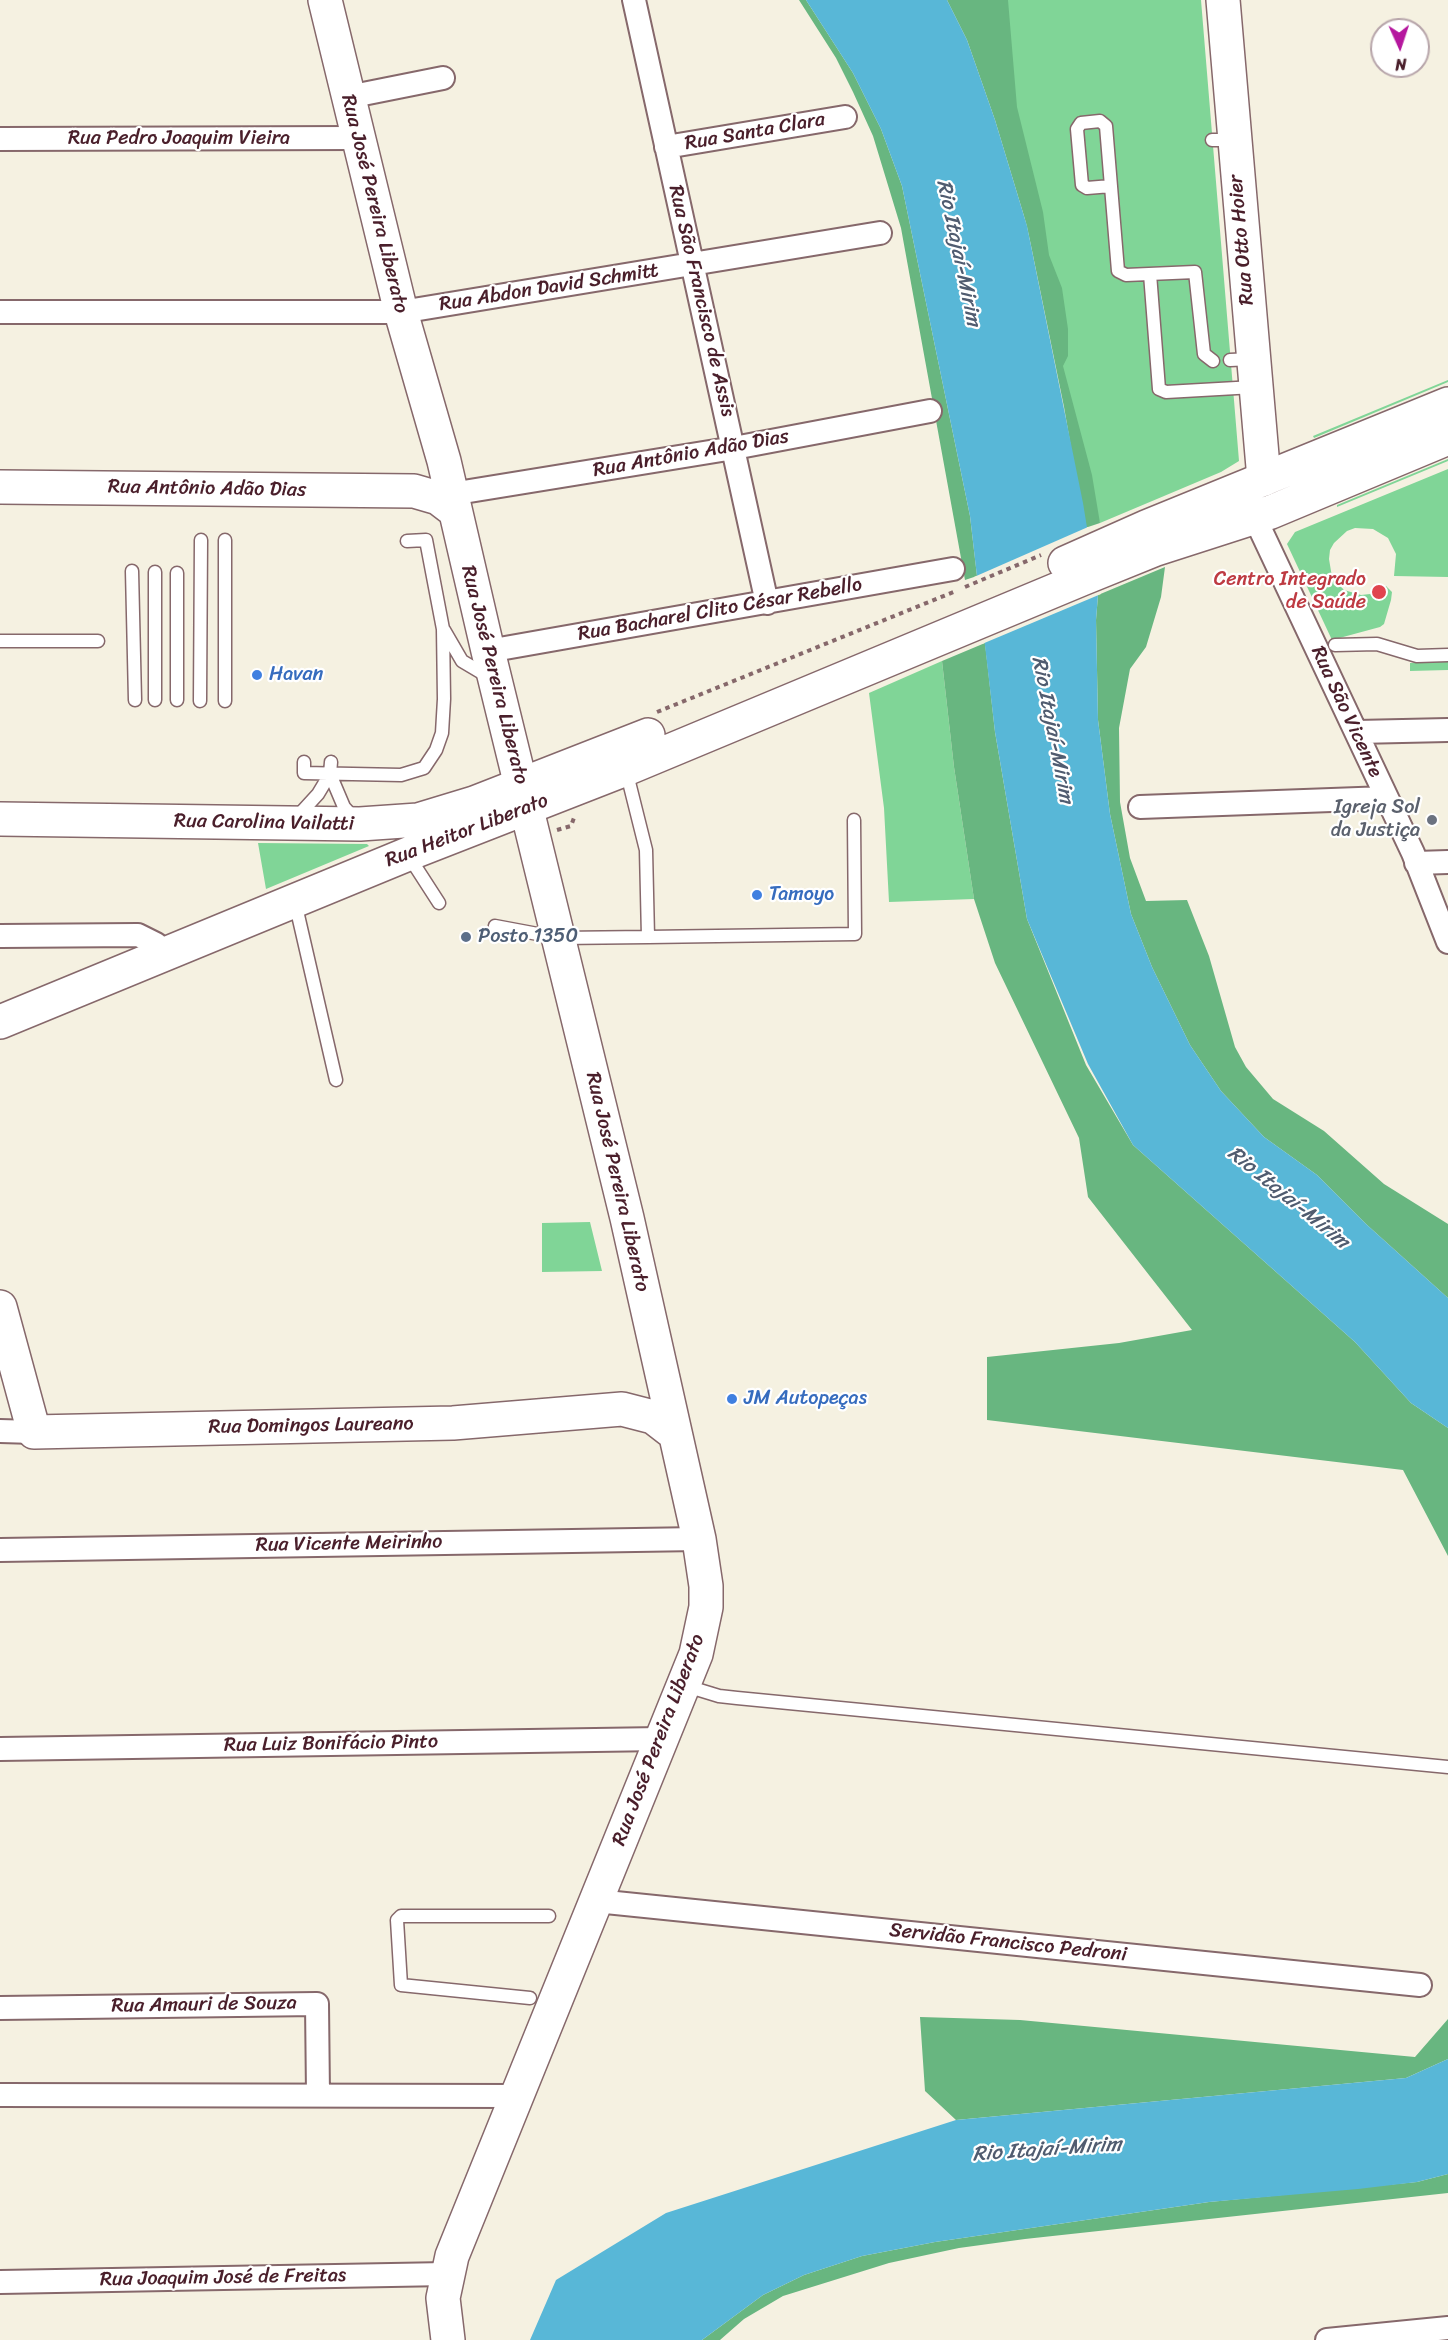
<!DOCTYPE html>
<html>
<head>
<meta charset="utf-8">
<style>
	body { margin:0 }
	#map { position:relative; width:1448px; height:2340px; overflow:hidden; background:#f5f1e1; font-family:Sriracha,sans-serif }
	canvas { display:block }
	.north { position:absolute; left:1370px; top:18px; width:60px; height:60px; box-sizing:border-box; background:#fff; border:2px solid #b7a5aa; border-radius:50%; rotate:177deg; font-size:16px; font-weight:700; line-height:24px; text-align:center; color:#4a1f2b }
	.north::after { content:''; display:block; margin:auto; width:21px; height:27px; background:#b5179e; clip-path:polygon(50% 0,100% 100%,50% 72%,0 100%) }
</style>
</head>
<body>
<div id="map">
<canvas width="1448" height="2340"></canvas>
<div class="north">N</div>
</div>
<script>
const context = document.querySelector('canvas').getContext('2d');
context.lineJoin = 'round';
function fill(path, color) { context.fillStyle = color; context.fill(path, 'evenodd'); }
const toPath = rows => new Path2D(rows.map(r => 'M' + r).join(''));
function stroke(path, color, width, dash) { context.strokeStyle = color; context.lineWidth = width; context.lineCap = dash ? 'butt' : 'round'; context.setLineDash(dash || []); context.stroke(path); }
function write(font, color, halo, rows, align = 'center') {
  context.font = font + ' Sriracha,sans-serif'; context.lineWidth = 4.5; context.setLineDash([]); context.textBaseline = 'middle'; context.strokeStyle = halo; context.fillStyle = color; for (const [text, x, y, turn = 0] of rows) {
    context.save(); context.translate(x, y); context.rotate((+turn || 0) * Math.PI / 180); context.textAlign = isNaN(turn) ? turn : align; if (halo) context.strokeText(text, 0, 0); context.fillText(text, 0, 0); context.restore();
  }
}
fill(toPath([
	[972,0,1201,0,1239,461,1221,472,1100,523,1092,506,1061,366],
	[1448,380,1448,382,1314,438,1313,436],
	[1448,459,1448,461,1337,507,1337,505],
	[1448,469,1448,577,1394,576,1396,554,1388,538,1373,529,1355,528,1347,531,1334,543,1330,550,1329,559,1332,577,1344,590,1361,595,1370,594,1386,586,1392,592,1391,600,1384,624,1380,627,1332,640,1287,544,1295,532],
	[942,661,954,767,974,899,889,902,884,808,869,693],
	[1448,661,1448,670,1410,671,1410,663],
	[258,843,367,844,369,846,266,889],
	[590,1222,602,1271,542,1272,542,1223]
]), '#80d597');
fill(toPath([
	[799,0,806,0,853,73,881,129,902,186,970,516,977,576,965,580,901,228,873,136,853,92,836,58],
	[947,0,1008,0,1017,107,1043,212,1049,255,1062,288,1068,329,1068,356,1063,366,1092,475,1100,523,1085,528,1064,407,1027,226,995,120,967,40],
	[1165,567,1161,597,1146,647,1130,669,1119,728,1120,802,1130,858,1146,901,1187,900,1209,956,1235,1047,1246,1067,1273,1099,1324,1131,1384,1184,1448,1224,1448,1298,1366,1224,1317,1175,1264,1137,1221,1091,1190,1045,1152,967,1131,914,1110,814,1098,720,1096,620,1098,595],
	[985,643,995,732,1027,919,1086,1065,1133,1145,1355,1342,1411,1403,1448,1428,1448,1556,1403,1470,987,1420,987,1357,1119,1343,1192,1330,1088,1197,1079,1138,995,963,974,899,954,767,942,661],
	[920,2017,1020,2020,1415,2057,1448,2019,1448,2059,1406,2078,956,2120,925,2091],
	[1448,2174,1448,2193,1025,2239,959,2248,889,2263,783,2296,744,2319,720,2340,702,2340,763,2295,804,2275,862,2256,935,2242,1209,2202,1417,2182]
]), '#68b680');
fill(toPath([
	[806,0,947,0,967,40,995,120,1027,226,1083,503,1098,595,1096,620,1098,720,1110,814,1131,914,1152,967,1190,1045,1221,1091,1264,1137,1317,1175,1366,1224,1448,1298,1448,1428,1411,1403,1355,1342,1133,1145,1088,1064,1027,919,995,732,970,516,902,186,881,129,853,73],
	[1448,2059,1448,2174,1417,2182,1358,2189,1209,2202,935,2242,862,2256,804,2275,763,2295,702,2340,530,2340,556,2280,666,2213,956,2120,1406,2078]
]), '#58b7d7');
fill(toPath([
	[1088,527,1101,594,982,644,974,577]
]), '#f5f1e1');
const lane = toPath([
	[1212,140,1234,140],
	[1111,186,1087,188,1082,185,1077,129,1081,123,1100,121,1106,126,1118,271,1126,275,1195,272,1204,354,1213,361],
	[1150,274,1159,389,1166,392,1254,387],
	[1230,360,1252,359],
	[225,540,225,701],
	[132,571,135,700],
	[155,572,155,700],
	[177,573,177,700],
	[444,630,462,661,489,677],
	[0,641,98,641],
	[1335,645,1377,644,1417,656,1448,655],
	[200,701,201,540],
	[304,762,304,773,401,775,424,768,436,750,442,733,444,699,443,629,426,540,407,541],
	[331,762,330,774,344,807,355,819],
	[296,818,318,794,330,774],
	[408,855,439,903],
	[295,902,336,1080],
	[495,926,559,938,648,937,646,850,626,770],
	[648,937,855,934,854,820],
	[683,1685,719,1696,737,1698,1448,1767],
	[530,1998,401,1985,397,1920,401,1916,549,1916]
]);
const street = toPath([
	[634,0,767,603],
	[348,97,443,78],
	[0,139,358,138],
	[666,147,845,117],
	[0,312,401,312,880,233],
	[451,494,734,448,930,411],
	[1254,516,1413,853,1448,942],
	[488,651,953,569],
	[1357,732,1448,730],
	[1140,807,1386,798],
	[1416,863,1448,862],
	[0,936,138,935,156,944,163,954],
	[0,1431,34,1432],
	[0,1550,699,1539],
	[0,1749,661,1739],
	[596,1901,1420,1985],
	[0,2008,317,2004,318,2095],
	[0,2095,517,2096],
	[0,2282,447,2274],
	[1327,2340,1448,2328]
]);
const secondary = toPath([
	[325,0,401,312,444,461,488,651,627,1218,699,1539,706,1586,706,1607,696,1654,452,2256,443,2298,448,2340],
	[1223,0,1264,479],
	[0,487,414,491,438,498,455,511],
	[0,1307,34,1432,453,1423,622,1409,653,1417,675,1434]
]);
const primary = toPath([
	[1065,563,1146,527,1448,404],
	[0,819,360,824,418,820,474,803,648,735],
	[0,1022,408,854,626,769,1082,579,1156,549,1271,512,1448,438]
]);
stroke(lane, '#86686b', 15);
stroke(street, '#86686b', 26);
stroke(secondary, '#86686b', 36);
stroke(primary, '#86686b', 36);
stroke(toPath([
	[965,587,1041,555],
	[657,712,956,591],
	[557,830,571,826,575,815]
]), '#86686b', 4, [4.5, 4.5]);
stroke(lane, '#fff', 12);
stroke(street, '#fff', 22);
stroke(secondary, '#fff', 33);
stroke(primary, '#fff', 33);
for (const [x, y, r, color] of [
	[1379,592,8,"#e0444e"],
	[257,675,6,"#3f7fe0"],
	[1432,820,6,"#6b7280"],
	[757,895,6,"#3f7fe0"],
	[466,937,6,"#5c6f8a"],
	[732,1399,6,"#3f7fe0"]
]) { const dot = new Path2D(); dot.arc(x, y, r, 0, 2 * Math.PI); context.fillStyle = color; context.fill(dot); stroke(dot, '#fff', 2); }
write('20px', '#4a1f2b', '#fff', [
	["Rua Santa Clara",755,132,-10],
	["Rua Pedro Joaquim Vieira",179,139],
	["Rua José Pereira Liberato",374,204,76],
	["Rua Otto Hoier",1242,240,-95],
	["Rua Abdon David Schmitt",549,288,-9],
	["Rua São Francisco de Assis",701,301,77],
	["Rua Antônio Adão Dias",691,454,-10],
	["Rua Antônio Adão Dias",207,489,1],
	["Rua Bacharel Clito César Rebello",720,610,-10],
	["Rua José Pereira Liberato",494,675,76],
	["Rua São Vicente",1346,712,65],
	["Rua Carolina Vailatti",264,823,1],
	["Rua Heitor Liberato",467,831,-21],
	["Rua José Pereira Liberato",617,1182,77],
	["Rua Domingos Laureano",311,1426,-1],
	["Rua Vicente Meirinho",349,1544,-1],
	["Rua José Pereira Liberato",659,1740,-69],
	["Rua Luiz Bonifácio Pinto",331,1744,-1],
	["Servidão Francisco Pedroni",1008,1943,6],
	["Rua Amauri de Souza",204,2005,-1],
	["Rua Joaquim José de Freitas",223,2278,-1]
]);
write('20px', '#be3a42', '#fff', [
	["Centro Integrado",1366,580],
	["de Saúde",1366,603]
], 'right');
write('20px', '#366cbe', '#fff', [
	["Havan",269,675],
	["Tamoyo",769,895],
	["JM Autopeças",744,1399]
], 'left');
write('20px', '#5b616d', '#fff', [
	["Igreja Sol",1420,808],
	["da Justiça",1420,831]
], 'right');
write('20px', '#4e5e75', '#fff', [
	["Posto 1350",478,937]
], 'left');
write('italic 21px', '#505c70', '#fff', [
	["Rio Itajaí-Mirim",958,253,78],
	["Rio Itajaí-Mirim",1052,730,79],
	["Rio Itajaí-Mirim",1288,1198,39],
	["Rio Itajaí-Mirim",1047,2150,-4]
]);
</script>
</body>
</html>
